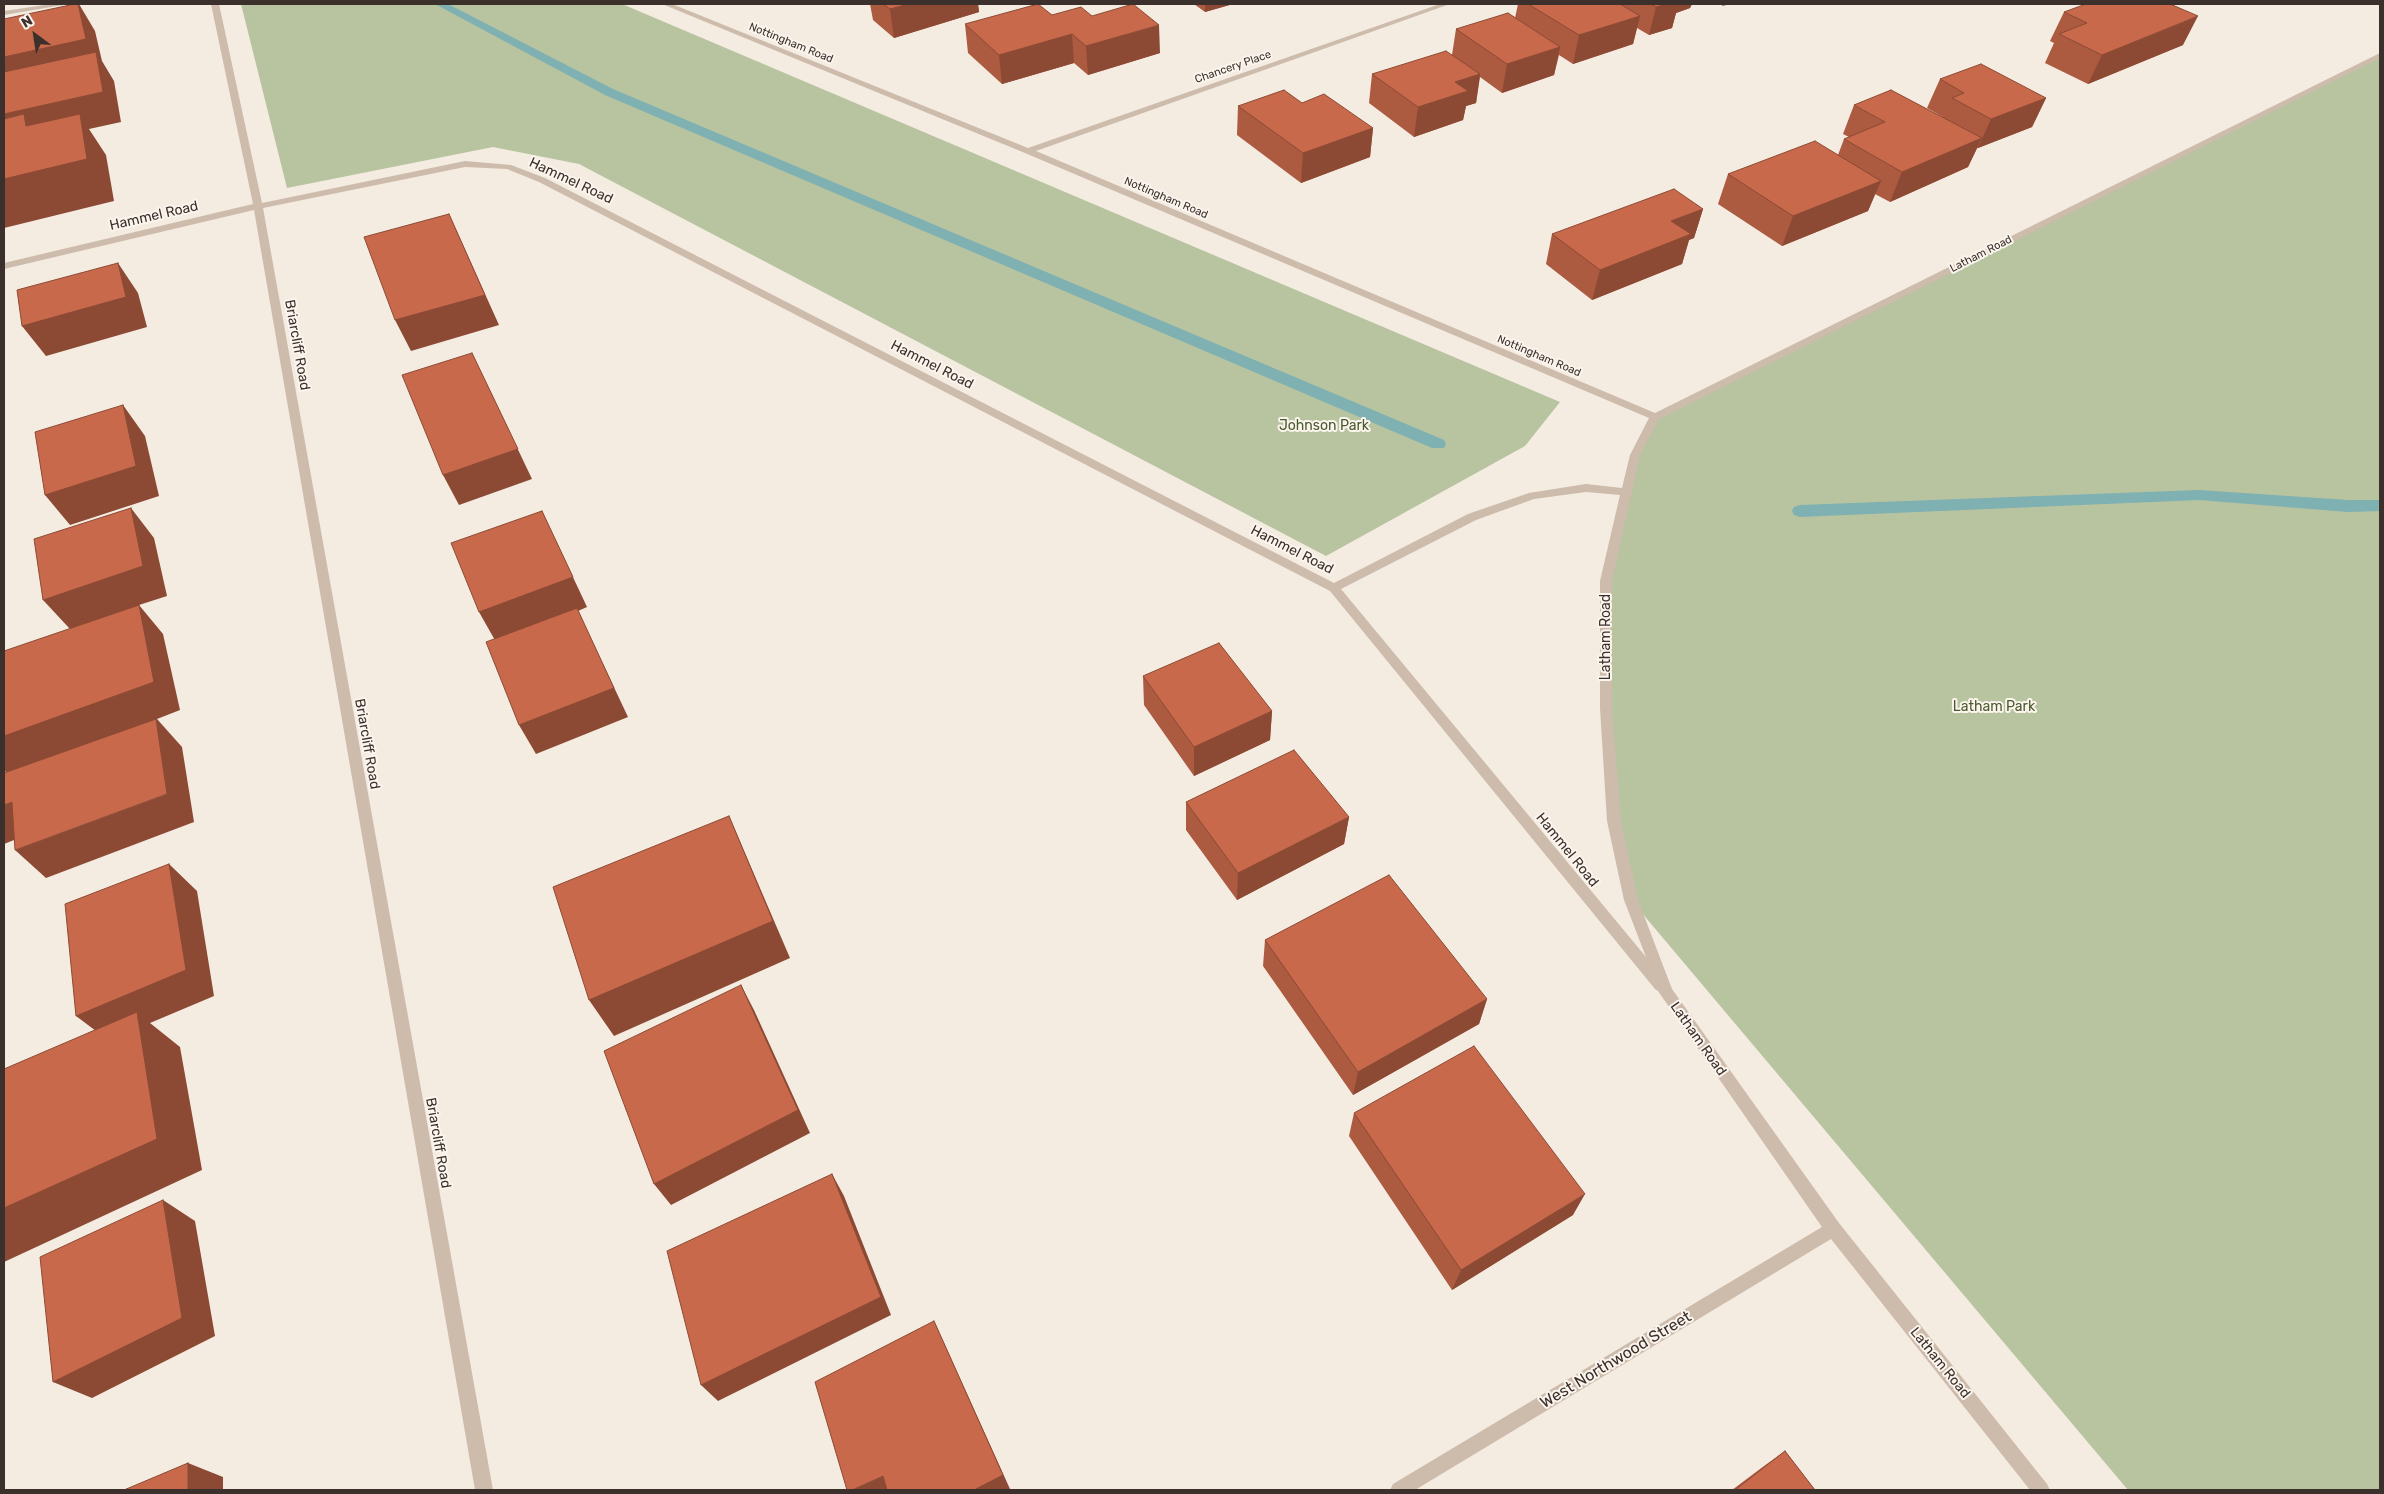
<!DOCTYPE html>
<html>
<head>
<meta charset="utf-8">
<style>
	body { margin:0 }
	#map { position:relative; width:2384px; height:1494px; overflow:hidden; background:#f4ebe1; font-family:Rubik,sans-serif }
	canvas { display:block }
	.frame { position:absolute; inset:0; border:5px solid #3b302b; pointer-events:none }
	.north { position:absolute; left:10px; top:10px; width:50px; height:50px; -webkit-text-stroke:4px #fbf5ee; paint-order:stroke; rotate:329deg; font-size:14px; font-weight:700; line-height:20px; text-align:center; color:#3b302b }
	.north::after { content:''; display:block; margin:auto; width:18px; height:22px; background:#3b302b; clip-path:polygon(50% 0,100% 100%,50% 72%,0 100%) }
</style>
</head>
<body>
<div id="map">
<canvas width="2384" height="1494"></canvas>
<div class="frame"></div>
<div class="north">N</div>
</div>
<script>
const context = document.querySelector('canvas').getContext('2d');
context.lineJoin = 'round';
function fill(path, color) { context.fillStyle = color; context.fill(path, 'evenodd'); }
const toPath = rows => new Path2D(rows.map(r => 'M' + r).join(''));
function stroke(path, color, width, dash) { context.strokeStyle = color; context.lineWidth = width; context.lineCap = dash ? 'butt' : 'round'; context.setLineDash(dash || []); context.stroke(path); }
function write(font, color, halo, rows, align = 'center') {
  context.font = font + ' Rubik,sans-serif'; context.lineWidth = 4; context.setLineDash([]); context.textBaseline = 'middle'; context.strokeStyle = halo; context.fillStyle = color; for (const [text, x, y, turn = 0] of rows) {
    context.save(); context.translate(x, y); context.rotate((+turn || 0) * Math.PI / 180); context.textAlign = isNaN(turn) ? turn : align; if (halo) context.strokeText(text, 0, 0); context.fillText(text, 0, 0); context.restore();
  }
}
fill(toPath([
	[241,4,622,4,1560,402,1525,446,1326,556,579,164,493,147,287,188],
	[2380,55,2380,1490,2128,1490,1631,900,1614,821,1606,581,1635,455,1655,417]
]), '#b8c4a0');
fill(toPath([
	[435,4,448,4,613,89,1444,440,1446,444,1444,448,1432,448,605,95,435,4],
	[2199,490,2348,500,2380,500,2380,511,2348,512,2199,500,1800,517,1794,515,1792,511,1794,507,1800,505,2199,490]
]), '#7fb0b2');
fill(toPath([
	[52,4,69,4,4,15,4,11,52,4],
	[211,4,219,4,262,203,465,161,511,165,545,178,1334,583,1468,514,1529,493,1586,484,1622,488,1630,455,1649,418,1025,153,662,4,672,4,1028,148,1440,4,1450,4,1036,151,1655,413,2380,53,2380,58,1659,419,1640,455,1612,581,1612,708,1621,821,1638,900,1672,989,1839,1223,2047,1484,2050,1490,2030,1490,1831,1239,1415,1490,1390,1490,1393,1484,1822,1227,1658,991,1655,989,1330,591,539,182,507,169,465,167,263,208,493,1490,475,1490,254,210,4,269,4,263,253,204,211,4],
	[1586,492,1620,495,1600,581,1600,708,1607,821,1624,900,1646,957,1341,589,1476,520,1534,499,1586,492]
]), '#cdbbac');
fill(toPath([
	[870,4,978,4,979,12,894,38,873,20],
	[1194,4,1233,4,1205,12],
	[1518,4,1692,4,1690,8,1676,13,1672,28,1649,35,1637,28,1633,44,1573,64,1559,55,1554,75,1502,93,1480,77,1476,103,1466,106,1463,120,1414,137,1369,103,1372,74,1452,55,1456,29,1515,18],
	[2064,12,2183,45,2088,84,2045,63,2054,43,2050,41],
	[1052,15,1092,16,1160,53,1088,75,1074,63,1002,84,968,53,965,24],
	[1940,79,2046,98,2032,127,1978,148,1977,148,1968,167,1890,202,1875,194,1868,211,1782,246,1718,204,1728,174,1838,155,1844,139,1849,137,1843,134,1854,105,1943,117,1927,108],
	[1302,103,1373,128,1370,157,1301,183,1237,135,1238,106],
	[1703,209,1694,238,1689,240,1682,264,1592,300,1546,264,1552,234],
	[1143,676,1272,711,1270,740,1194,776,1144,705],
	[1186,802,1349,817,1344,844,1237,900,1186,830],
	[1265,940,1487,999,1479,1024,1353,1095,1263,966],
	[1354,1113,1573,1215,1452,1290,1349,1136],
	[1785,1451,1815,1490,1732,1490,1764,1466]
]), '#ac5a40');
fill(toPath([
	[79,4,95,31,102,61,114,81,121,122,89,129,106,155,114,201,4,228,4,57],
	[909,4,978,4,979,12,894,38,890,9],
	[1205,4,1233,4,1205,12],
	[1661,4,1692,4,1690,8,1676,13,1672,28,1649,35,1656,7],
	[1723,4,1731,4,1722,6],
	[1640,16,1633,44,1573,64,1579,35],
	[2198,16,2183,45,2088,84,2102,55],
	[1159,25,1160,53,1088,75,1086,46],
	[1072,34,1074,63,1002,84,999,55],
	[1560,47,1554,75,1502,93,1507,64],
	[1480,74,1476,103,1466,106,1463,120,1414,137,1418,107,1455,82],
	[2046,98,2032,127,1978,148,1991,119],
	[1373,128,1370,157,1301,183,1303,153],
	[1982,138,1968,167,1890,202,1902,172],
	[1881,181,1868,211,1782,246,1793,216],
	[1703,209,1694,238,1689,240,1682,264,1592,300,1600,270,1671,221],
	[449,214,499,325,411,351,395,320],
	[118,263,138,293,147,327,46,356,22,326],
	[472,353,532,479,459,505,443,475],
	[123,405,145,436,159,496,70,525,45,495],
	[131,508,154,538,167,596,139,605,163,634,180,710,157,719,182,747,194,822,46,878,15,850,167,794,8,774,4,770,4,736,70,629,43,600],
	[542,511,587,607,578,611,628,717,536,754,519,725,496,642,479,612],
	[1272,711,1270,740,1194,776,1194,747],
	[12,802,42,829,4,844,4,805],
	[729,816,790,958,614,1036,589,1000],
	[1349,817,1344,844,1237,900,1238,873],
	[169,864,197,891,214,996,150,1023,180,1047,202,1170,4,1262,4,1208,108,1040,76,1016],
	[741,985,754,1010,810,1133,671,1205,654,1184],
	[1487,999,1479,1024,1353,1095,1358,1072],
	[832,1174,844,1196,891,1315,718,1401,701,1385],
	[1585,1194,1573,1215,1452,1290,1461,1270],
	[163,1200,195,1221,215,1336,92,1398,53,1382],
	[934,1321,1010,1489,1007,1490,974,1490],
	[188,1463,223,1477,223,1490,188,1490],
	[883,1476,892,1490,852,1490]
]), '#8c4a34');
const building = toPath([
	[75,4,78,4,86,39,4,57,4,19,75,4],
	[883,4,909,4,890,9,883,4],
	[1038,4,1052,15,1081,7,1092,16,1133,4,1159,25,1086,46,1072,34,999,55,965,24,1038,4],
	[1528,4,1620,4,1640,16,1579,35,1528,4],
	[1651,4,1667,4,1656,7,1651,4],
	[2086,4,2170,4,2198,16,2102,55,2059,34,2087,23,2064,12,2086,4],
	[1508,13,1560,47,1507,64,1456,29,1508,13],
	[1446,51,1480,74,1455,82,1468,91,1418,107,1372,74,1446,51],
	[96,52,103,92,4,114,4,72,96,52],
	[1981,64,2046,98,1991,119,1952,98,1964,93,1940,79,1981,64],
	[1284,90,1302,103,1324,94,1373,128,1303,153,1238,106,1284,90],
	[1891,90,1982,138,1902,172,1844,139,1885,122,1854,105,1891,90],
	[24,114,26,126,80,114,87,159,4,179,4,119,24,114],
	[1815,141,1881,181,1793,216,1728,174,1815,141],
	[1674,189,1703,209,1671,221,1691,234,1600,270,1552,234,1674,189],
	[449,214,485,295,395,320,364,237,449,214],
	[118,263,126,297,22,326,17,290,118,263],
	[472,353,518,449,443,475,402,375,472,353],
	[123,405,136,466,45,495,35,432,123,405],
	[131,508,143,566,43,600,34,539,131,508],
	[542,511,573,577,479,612,451,543,542,511],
	[139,605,154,682,4,736,4,651,139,605],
	[577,608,614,688,519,725,486,642,577,608],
	[1219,643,1272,711,1194,747,1143,676,1219,643],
	[156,719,167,794,15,850,12,802,4,805,4,773,156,719],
	[1294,750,1349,817,1238,873,1186,802,1294,750],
	[729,816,773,921,589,1000,553,887,729,816],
	[169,864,186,970,76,1016,65,904,169,864],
	[1389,875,1487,999,1358,1072,1265,940,1389,875],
	[741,985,798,1110,654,1184,604,1051,741,985],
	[137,1012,157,1139,4,1208,4,1069,137,1012],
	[1474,1046,1585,1194,1461,1270,1354,1113,1474,1046],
	[832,1174,881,1297,701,1385,667,1251,832,1174],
	[163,1200,182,1318,53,1382,40,1257,163,1200],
	[934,1321,1003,1475,974,1490,887,1490,883,1476,852,1490,847,1490,815,1382,934,1321],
	[1785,1451,1815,1490,1735,1490,1785,1451],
	[188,1463,188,1490,124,1490,188,1463]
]);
fill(building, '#c8694b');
stroke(building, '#8c4a34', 1);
write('11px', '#3b302b', '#fbf5ee', [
	["Nottingham Road",791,43,22],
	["Chancery Place",1233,67,-19],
	["Nottingham Road",1166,198,23],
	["Latham Road",1981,254,-27],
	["Nottingham Road",1539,356,23]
]);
write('14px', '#3b302b', '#fbf5ee', [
	["Hammel Road",571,181,25],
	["Hammel Road",154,216,-13],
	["Briarcliff Road",297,345,80],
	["Hammel Road",932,365,27],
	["Hammel Road",1292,550,27],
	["Latham Road",1606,637,-90],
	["Briarcliff Road",367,744,80],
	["Hammel Road",1567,850,51],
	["Latham Road",1698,1039,55],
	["Briarcliff Road",438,1143,80],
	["Latham Road",1940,1363,51]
]);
write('14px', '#4a5a2e', '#fbf5ee', [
	["Johnson Park",1324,426],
	["Latham Park",1994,707]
]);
write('16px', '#3b302b', '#fbf5ee', [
	["West Northwood Street",1616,1360,-31]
]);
</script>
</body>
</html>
